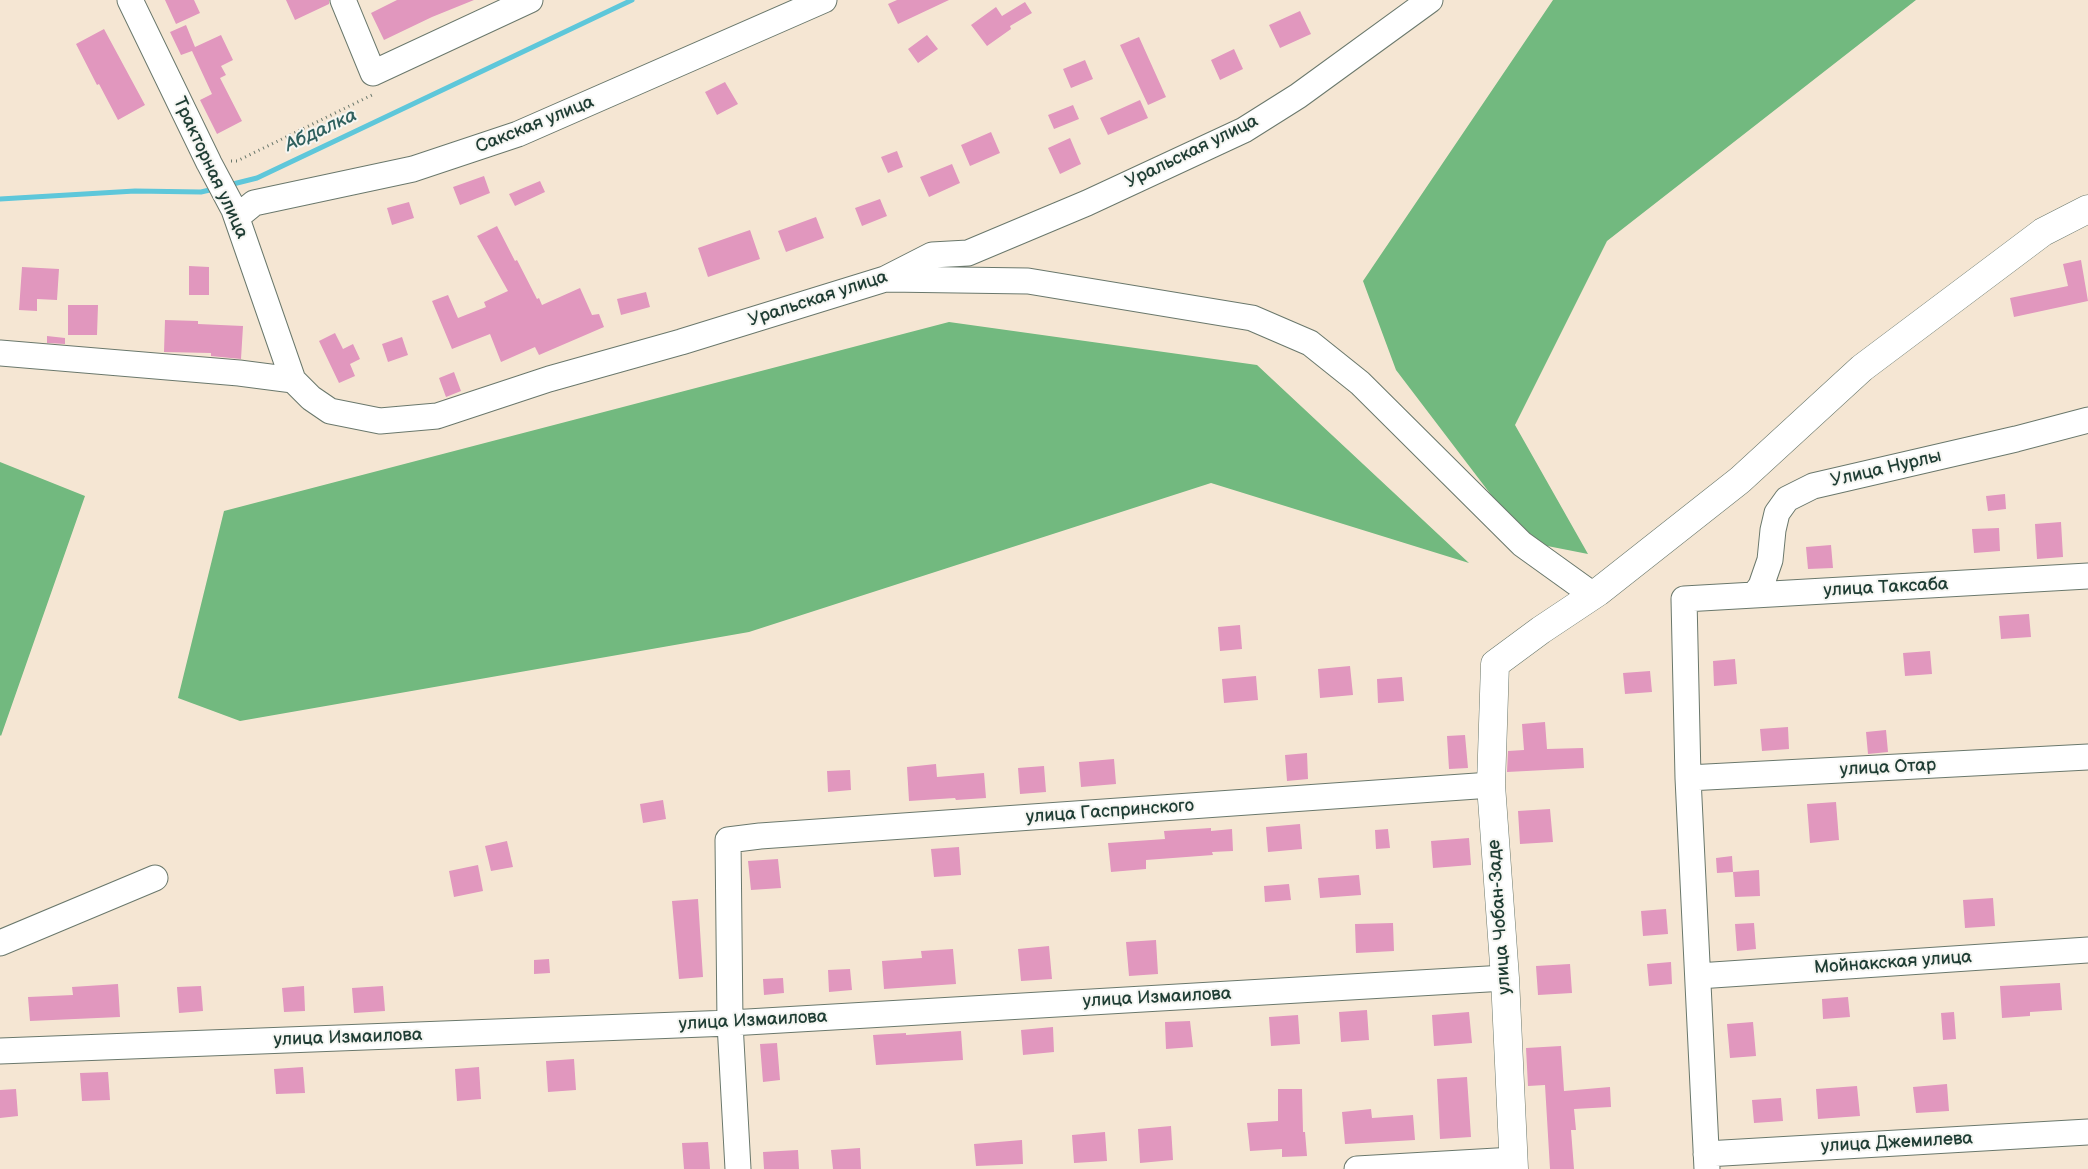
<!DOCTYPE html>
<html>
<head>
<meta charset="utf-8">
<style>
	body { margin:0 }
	canvas { display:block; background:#f5e6d3 }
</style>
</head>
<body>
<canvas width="2088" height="1169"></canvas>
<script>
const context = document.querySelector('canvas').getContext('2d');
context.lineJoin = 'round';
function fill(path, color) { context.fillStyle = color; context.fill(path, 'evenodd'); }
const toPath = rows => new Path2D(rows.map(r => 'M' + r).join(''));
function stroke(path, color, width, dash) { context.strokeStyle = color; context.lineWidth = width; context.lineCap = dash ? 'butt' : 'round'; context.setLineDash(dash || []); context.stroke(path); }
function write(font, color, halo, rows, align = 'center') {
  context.font = font + ' "Balsamiq Sans",sans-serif'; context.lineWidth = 4; context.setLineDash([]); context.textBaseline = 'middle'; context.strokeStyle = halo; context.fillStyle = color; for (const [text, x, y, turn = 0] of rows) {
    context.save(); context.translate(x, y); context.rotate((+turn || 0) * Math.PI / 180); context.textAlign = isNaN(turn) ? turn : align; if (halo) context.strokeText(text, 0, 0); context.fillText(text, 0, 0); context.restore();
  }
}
fill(toPath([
	[1553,0,1916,0,1607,241,1515,425,1588,554,1527,542,1396,370,1363,281],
	[949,322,1257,365,1469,563,1211,483,749,632,240,721,178,698,224,511],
	[0,462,85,496,1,736,0,735]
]), '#72b97f');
stroke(toPath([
	[229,185,257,178,632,0],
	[0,199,135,191,201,192,214,189]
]), '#5ec7da', 5);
fill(toPath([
	[165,0,194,0,200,13,176,24],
	[286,0,329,0,329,4,295,20],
	[397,0,474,0,432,17,384,40,371,13],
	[897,0,949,0,898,24,888,4],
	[1025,2,1032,13,1010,26,1011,29,987,46,971,25,996,7,1002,16],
	[1300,11,1311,34,1280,48,1269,25],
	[186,25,195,47,221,35,233,60,221,66,226,75,220,78,242,121,217,134,200,100,212,94,192,51,181,55,170,32],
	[104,29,145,105,118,120,99,84,97,85,76,44],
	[927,35,938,49,918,63,908,49],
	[1139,37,1166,97,1148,105,1120,45],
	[1234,49,1243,69,1220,80,1211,60],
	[1085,60,1093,79,1071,88,1063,69],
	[725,82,738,104,717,115,705,92],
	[1140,100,1148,118,1108,135,1100,118],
	[1073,105,1079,119,1054,129,1048,115],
	[991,132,1000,153,970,166,961,145],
	[1070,138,1081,164,1060,174,1048,148],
	[897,151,903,167,888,173,881,157],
	[952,164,960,183,929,197,920,177],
	[484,176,490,193,460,205,453,187],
	[540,181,545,192,515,206,509,194],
	[880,199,887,216,862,226,855,208],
	[409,202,414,218,392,225,387,208],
	[816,217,824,238,786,252,778,231],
	[497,226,515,261,517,260,537,299,539,298,542,305,580,288,592,315,599,314,604,327,539,355,535,347,501,362,490,334,452,349,432,301,448,295,458,318,486,307,484,302,508,291,477,236],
	[750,230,760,259,708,277,698,248],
	[2081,260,2088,301,2014,317,2010,298,2068,286,2063,264],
	[189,266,209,267,209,295,189,295],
	[22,267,59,269,57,300,37,299,37,311,19,310],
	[646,292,650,307,621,315,617,299],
	[68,305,98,305,97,335,68,335],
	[165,320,198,321,198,324,243,326,241,359,211,356,211,353,164,352],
	[335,333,343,349,353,344,360,359,350,364,355,376,339,383,319,341],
	[47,336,65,338,65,344,47,343],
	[402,337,408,355,388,362,382,344],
	[454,372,461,391,446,397,439,378],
	[2005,494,2006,509,1988,511,1986,496],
	[2061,522,2063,557,2037,559,2035,524],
	[1999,528,2000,551,1974,553,1972,529],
	[1831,545,1833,568,1808,569,1806,547],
	[2029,614,2031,637,2001,639,1999,616],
	[1240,625,1242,649,1220,651,1218,627],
	[1930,651,1932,674,1905,676,1903,653],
	[1735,659,1737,684,1714,686,1713,661],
	[1350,666,1353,695,1320,698,1318,669],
	[1650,671,1652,692,1625,694,1623,673],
	[1256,676,1258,700,1224,703,1222,679],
	[1402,677,1404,701,1378,703,1377,679],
	[1545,722,1547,749,1583,748,1584,768,1507,772,1508,751,1524,750,1522,724],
	[1788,727,1789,749,1762,751,1760,729],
	[1886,730,1888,752,1868,754,1866,732],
	[1465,735,1468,768,1449,769,1447,736],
	[1307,753,1308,779,1287,781,1285,755],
	[1114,759,1116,784,1081,787,1079,762],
	[936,764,937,777,984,773,986,798,956,800,955,798,909,801,907,767],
	[1044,766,1046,792,1020,794,1018,768],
	[850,770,851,790,828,792,827,771],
	[663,800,666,819,643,823,640,804],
	[1836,802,1839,840,1810,843,1807,804],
	[1550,809,1553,842,1520,844,1518,811],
	[1300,824,1302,849,1268,852,1266,827],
	[1211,828,1211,831,1232,829,1233,851,1212,852,1213,855,1146,860,1146,869,1111,872,1108,843,1165,839,1164,831],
	[1388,829,1390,848,1376,849,1375,830],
	[1469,838,1471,865,1433,868,1431,841],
	[507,841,513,867,491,871,485,846],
	[959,847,961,875,934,877,931,849],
	[1732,856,1733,872,1717,873,1716,858],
	[778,859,781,888,751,890,748,861],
	[478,865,483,891,454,897,449,871],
	[1759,870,1760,896,1735,897,1733,872],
	[1359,875,1361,895,1320,898,1318,878],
	[1289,884,1291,900,1265,902,1264,886],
	[1993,898,1995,926,1965,928,1963,900],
	[698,899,703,977,679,979,672,901],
	[1666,909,1668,934,1643,936,1641,911],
	[1393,923,1394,951,1356,953,1355,924],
	[1754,923,1756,949,1737,951,1735,924],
	[1156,940,1158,974,1129,976,1126,942],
	[1049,946,1052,979,1021,981,1018,949],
	[953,949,956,984,884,989,882,961,922,958,921,951],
	[549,959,550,973,534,974,534,960],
	[1671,962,1672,984,1649,986,1647,964],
	[1570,964,1572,993,1538,995,1536,966],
	[850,969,852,990,829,992,828,970],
	[783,978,784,993,764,995,763,979],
	[2060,983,2062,1010,2030,1012,2030,1016,2002,1018,2000,986],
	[118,984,120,1017,30,1021,28,997,73,995,72,987],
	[201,986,203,1011,179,1013,177,987],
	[304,986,305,1011,284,1012,282,988],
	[383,986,385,1011,354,1013,352,988],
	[1848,997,1850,1017,1823,1019,1822,999],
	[1367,1010,1369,1040,1341,1042,1339,1012],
	[1469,1012,1472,1043,1434,1046,1432,1015],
	[1954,1012,1956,1039,1943,1040,1941,1013],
	[1298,1015,1300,1044,1271,1046,1269,1017],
	[1190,1021,1193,1047,1166,1049,1165,1022],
	[1753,1022,1756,1056,1730,1058,1727,1024],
	[1053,1027,1054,1052,1023,1055,1021,1030],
	[961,1031,963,1060,876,1065,873,1035,906,1033,906,1035],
	[777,1043,780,1080,763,1082,760,1044],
	[1561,1046,1564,1091,1610,1087,1611,1107,1574,1109,1576,1130,1571,1130,1574,1169,1550,1169,1545,1085,1528,1086,1526,1048],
	[574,1059,576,1090,548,1092,546,1061],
	[303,1067,305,1093,276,1094,274,1069],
	[479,1067,481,1099,457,1101,455,1069],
	[108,1072,110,1100,82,1101,80,1073],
	[1467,1077,1471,1137,1440,1139,1437,1079],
	[1947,1084,1949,1111,1916,1113,1913,1087],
	[1857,1086,1860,1116,1818,1119,1816,1089],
	[16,1089,18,1116,0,1118,0,1090],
	[1278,1089,1302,1089,1303,1132,1305,1132,1307,1156,1282,1157,1282,1149,1250,1151,1247,1123,1278,1121],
	[1781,1098,1783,1121,1754,1123,1752,1100],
	[1371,1109,1372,1118,1413,1115,1415,1140,1345,1144,1342,1112],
	[1171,1126,1173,1160,1140,1163,1138,1129],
	[1105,1132,1107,1161,1074,1163,1072,1135],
	[1022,1140,1023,1164,976,1166,974,1144],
	[708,1142,710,1169,684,1169,682,1143],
	[860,1148,861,1169,833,1169,831,1150],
	[798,1150,799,1169,764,1169,763,1152]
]), '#e197be');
const minor = toPath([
	[130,0,209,163,234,210,293,380,311,398,330,411,380,421,437,416,549,379,681,342,885,279,932,255,968,253,1087,203,1244,130,1298,96,1430,0],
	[343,0,373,73,530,0],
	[237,217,254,203,413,169,518,134,824,0],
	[887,279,1028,281,1252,318,1310,343,1360,383,1522,544,1593,595],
	[0,353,239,373,293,380],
	[1754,595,1761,586,1770,560,1773,530,1777,513,1787,499,1813,486,2016,439,2088,420],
	[1688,778,2088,757],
	[0,943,155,878],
	[1698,976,2088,950],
	[0,1051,730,1023,1505,978],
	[1706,1154,2088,1132],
	[738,1169,730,1023,728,840,760,836,1491,785],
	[1357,1169,1514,1160],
	[1707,1169,1688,778,1684,599,2088,576]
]);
const major = toPath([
	[1514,1169,1505,978,1491,785,1495,664,1541,630,1598,592,1740,480,1862,368,2043,232,2088,209]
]);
stroke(minor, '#6a786c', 27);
stroke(major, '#6a786c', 29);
stroke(toPath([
	[231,161,237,161,374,94]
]), '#6a786c', 3, [1, 4]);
stroke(minor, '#fff', 25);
stroke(major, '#fff', 28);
write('18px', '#1f3d34', '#f6f6f2', [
	["Сакская улица",535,125,-22],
	["Уральская улица",1192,152,-26],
	["Тракторная улица",210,168,65],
	["Уральская улица",818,299,-18],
	["Улица Нурлы",1886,469,-13],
	["улица Таксаба",1886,588,-3],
	["улица Отар",1888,768,-3],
	["улица Гаспринского",1110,812,-4],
	["улица Чобан-Заде",1500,917,-94],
	["Мойнакская улица",1893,963,-4],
	["улица Измаилова",1157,998,-3],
	["улица Измаилова",753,1021,-3],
	["улица Измаилова",348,1038,-2],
	["улица Джемилева",1897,1143,-3]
]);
write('italic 19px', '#2f605e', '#f6f6f2', [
	["Абдалка",321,131,-25]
]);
</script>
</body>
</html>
